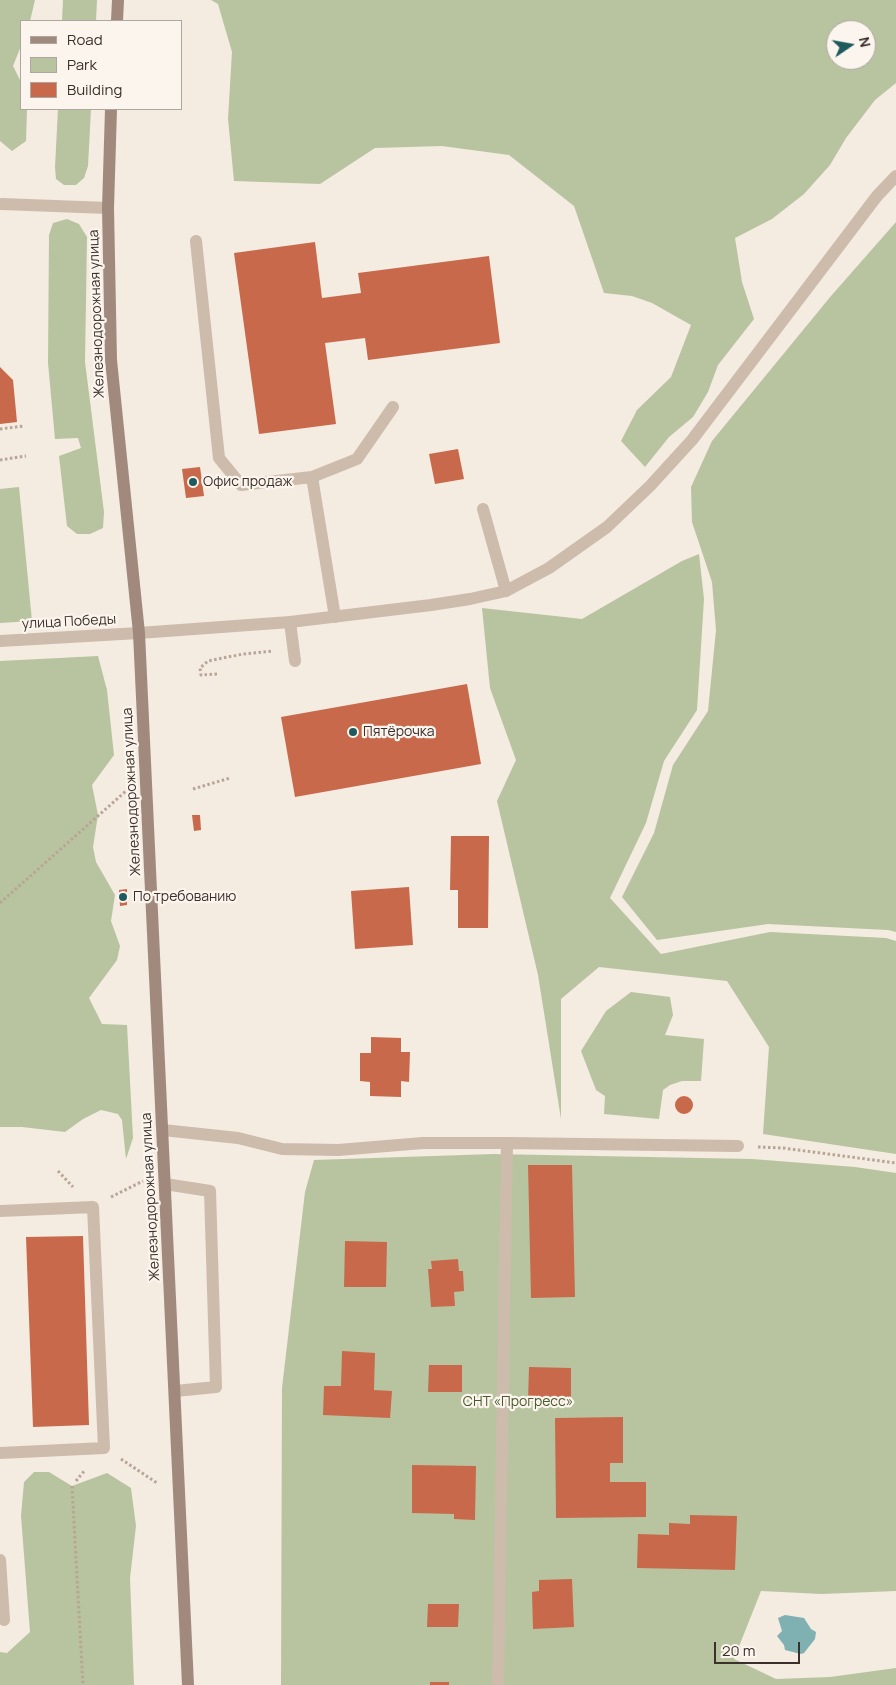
<!DOCTYPE html>
<html>
<head>
<meta charset="utf-8">
<style>
	body { margin:0 }
	#map { position:relative; width:896px; height:1685px; overflow:hidden; background:#f4ebe1; font-family:Manrope,sans-serif }
	canvas { display:block }
	.legend { position:absolute; left:20px; top:20px; width:162px; height:90px; box-sizing:border-box; background:#fbf5ee; border:1px solid #aea6a0; margin:0; padding:6px 9px; list-style:none; font-size:15px; color:#3b302b }
	.legend li { display:flex; align-items:center; gap:10px; height:25px }
	.legend b { width:25px; border:1px solid #aea6a0 }
	.north { position:absolute; left:826px; top:20px; width:50px; height:50px; box-sizing:border-box; background:#fbf5ee; border:1px solid #aea6a0; border-radius:50%; rotate:78deg; font-size:14px; font-weight:700; line-height:20px; text-align:center; color:#3b302b }
	.north::after { content:''; display:block; margin:auto; width:18px; height:22px; background:#1f5a5e; clip-path:polygon(50% 0,100% 100%,50% 72%,0 100%) }
	.scale { position:absolute; left:714px; top:1642px; width:86px; height:22px; box-sizing:border-box; border:2px solid #3b302b; border-top:0; padding-left:6px; font-size:15px; line-height:18px; white-space:nowrap; color:#3b302b; -webkit-text-stroke:4px #fbf5ee; paint-order:stroke }
</style>
</head>
<body>
<div id="map">
<canvas width="896" height="1685"></canvas>
<ul class="legend">
<li><b style="height:6px;background:#a18a7d"></b>Road</li>
<li><b style="height:14px;background:#b8c4a0"></b>Park</li>
<li><b style="height:14px;background:#c8694b"></b>Building</li>
</ul>
<div class="north">N</div>
<div class="scale">20 m</div>
</div>
<script>
const context = document.querySelector('canvas').getContext('2d');
context.lineJoin = 'round';
function fill(path, color) { context.fillStyle = color; context.fill(path, 'evenodd'); }
const toPath = rows => new Path2D(rows.map(r => 'M' + r).join(''));
function stroke(path, color, width, dash) { context.strokeStyle = color; context.lineWidth = width; context.lineCap = dash ? 'butt' : 'round'; context.setLineDash(dash || []); context.stroke(path); }
function write(font, color, halo, rows, align = 'center') {
  context.font = font + ' Manrope,sans-serif'; context.lineWidth = 4.5; context.setLineDash([]); context.textBaseline = 'middle'; context.strokeStyle = halo; context.fillStyle = color; for (const [text, x, y, turn = 0] of rows) {
    context.save(); context.translate(x, y); context.rotate((+turn || 0) * Math.PI / 180); context.textAlign = isNaN(turn) ? turn : align; if (halo) context.strokeText(text, 0, 0); context.fillText(text, 0, 0); context.restore();
  }
}
fill(toPath([
	[0,0,35,0,30,21,21,21,21,46,13,66,21,82,21,109,27,109,26,141,12,151,0,141],
	[63,0,97,0,96,21,62,21],
	[211,0,896,0,896,83,875,100,846,138,830,165,804,194,772,219,735,238,742,282,754,319,718,365,708,392,693,417,669,437,645,467,621,441,637,410,671,377,691,325,652,303,632,296,604,293,574,206,509,155,442,146,375,148,320,184,234,181,228,119,232,52,218,4],
	[836,30,866,30,866,60,836,60],
	[58,109,91,109,88,166,84,178,76,185,64,185,56,179,55,167],
	[67,219,79,224,87,237,85,362,104,512,103,528,90,534,77,534,67,526,59,456,81,448,78,438,55,439,48,363,49,235,53,223],
	[896,222,896,932,888,930,768,924,657,940,622,897,654,833,673,765,708,711,716,630,712,582,692,522,691,487,712,441,831,296],
	[19,487,32,621,0,623,0,489],
	[699,554,704,599,697,710,664,761,646,823,610,898,661,954,770,932,886,938,896,941,896,1154,763,1134,769,1047,727,981,599,967,561,999,561,1119,538,975,497,801,516,760,490,688,482,608,582,619,682,561],
	[98,656,107,690,114,755,92,785,98,815,93,847,96,862,115,895,111,921,120,946,117,960,89,998,102,1024,127,1025,133,1138,126,1159,122,1120,118,1114,101,1110,83,1119,65,1132,22,1127,0,1127,0,661],
	[631,992,670,997,673,1015,665,1035,704,1039,701,1081,682,1081,670,1085,663,1090,659,1119,604,1114,605,1096,596,1090,581,1051,606,1011],
	[493,1154,752,1159,855,1167,896,1173,896,1591,822,1594,761,1591,734,1659,776,1679,830,1677,896,1668,896,1685,281,1685,282,1388,305,1192,314,1160],
	[34,1472,49,1472,72,1486,107,1473,131,1488,136,1526,130,1578,134,1685,0,1685,0,1652,7,1653,30,1632,21,1516,24,1482]
]), '#b8c4a0');
fill(toPath([
	[785,1615,804,1618,811,1629,816,1632,815,1639,804,1653,801,1654,785,1650,784,1645,777,1636,782,1631,778,1618]
]), '#7fb0b2');
fill(toPath([
	[315,242,322,298,361,293,358,273,489,256,500,343,368,360,365,338,325,343,336,424,259,434,234,253],
	[0,367,13,380,17,422,0,424],
	[458,449,464,479,435,484,429,454],
	[200,467,204,496,186,498,182,469],
	[467,684,481,764,295,797,281,717],
	[192,815,200,815,201,830,194,831],
	[451,836,489,836,488,928,458,928,458,890,450,890],
	[409,887,413,945,355,949,351,891],
	[127,889,127,905,120,906,119,890],
	[371,1037,401,1038,401,1052,410,1052,409,1082,401,1081,401,1097,370,1096,370,1082,360,1081,360,1053,371,1053],
	'675 1105a9 9 0 1 1 18 0a9 9 0 1 1-18 0Z',
	[528,1165,572,1165,575,1297,531,1298],
	[83,1236,89,1425,33,1427,26,1237],
	[345,1241,387,1242,386,1287,344,1287],
	[458,1259,459,1271,463,1271,464,1291,454,1292,455,1306,431,1307,428,1269,432,1269,431,1261],
	[342,1351,375,1353,374,1390,392,1391,390,1418,323,1415,324,1386,341,1386],
	[429,1365,462,1365,462,1392,428,1392],
	[529,1367,571,1368,571,1403,528,1402],
	[623,1417,623,1463,610,1463,610,1482,646,1482,646,1517,556,1518,555,1418],
	[412,1465,476,1466,475,1520,454,1519,454,1514,412,1513],
	[690,1515,737,1516,735,1570,637,1568,638,1534,669,1535,669,1523,690,1524],
	[572,1579,574,1627,533,1629,532,1592,539,1591,539,1580],
	[428,1604,459,1604,458,1627,427,1627],
	[430,1682,449,1682,449,1685,430,1685]
]), '#c8694b');
stroke(toPath([
	[0,429,24,426],
	[0,460,26,456],
	[217,674,201,675,200,668,208,661,243,654,273,651],
	[193,789,230,778],
	[0,903,126,791],
	[758,1147,783,1148,896,1163],
	[58,1171,73,1187],
	[111,1197,143,1181],
	[121,1459,157,1483],
	[76,1481,85,1470],
	[72,1486,83,1685]
]), '#b9a596', 3, [2.5, 2.5]);
stroke(toPath([
	[2,204,108,208],
	[196,241,219,458,241,485,312,477],
	[483,509,506,591],
	[335,617,312,477,357,459,393,407],
	[290,622,295,661],
	[163,1130,238,1138,282,1149,338,1150,423,1143,507,1143,498,1685],
	[507,1143,738,1146],
	[165,1184,210,1191,216,1387,175,1391],
	[0,1211,93,1207,104,1448,0,1453],
	[0,1560,4,1620]
]), '#cdbbac', 12);
stroke(toPath([
	[0,641,139,633,290,622,431,605,470,599,506,591,549,568,607,527,650,486,692,440,877,196,896,176]
]), '#cdbbac', 12);
stroke(toPath([
	[117,21,118,0],
	[111,109,108,208,111,360,139,633,188,1685]
]), '#a18a7d', 12);
for (const [x, y, r, color] of [
	[193,482,5,"#1f5a5e"],
	[353,732,5,"#1f5a5e"],
	[123,897,5,"#1f5a5e"]
]) { const dot = new Path2D(); dot.arc(x, y, r, 0, 2 * Math.PI); context.fillStyle = color; context.fill(dot); stroke(dot, '#fbf5ee', 2); }
write('14px', '#3b302b', '#fbf5ee', [
	["Железнодорожная улица",97,314,-92],
	["улица Победы",69,622,-3],
	["Железнодорожная улица",132,792,-93],
	["Железнодорожная улица",151,1197,-93]
]);
write('14px', '#3b302b', '#fbf5ee', [
	["Офис продаж",203,482],
	["Пятёрочка",363,732],
	["По требованию",133,897]
], 'left');
write('14px', '#4a5a2e', '#fbf5ee', [
	["СНТ «Прогресс»",518,1402]
]);
</script>
</body>
</html>
